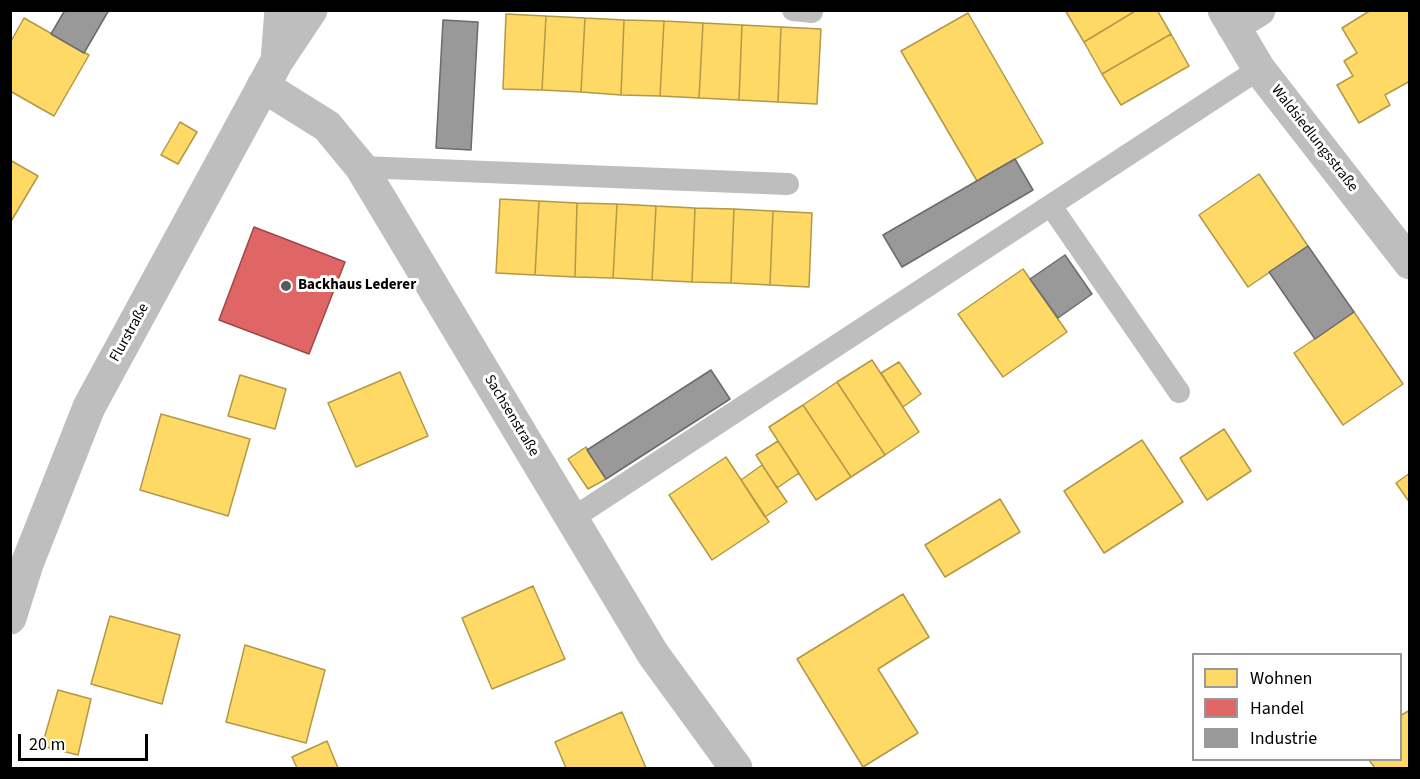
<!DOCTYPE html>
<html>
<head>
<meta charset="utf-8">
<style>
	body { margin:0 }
	#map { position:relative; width:1420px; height:779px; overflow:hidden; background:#fff; font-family:"Source Sans 3",sans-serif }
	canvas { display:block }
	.frame { position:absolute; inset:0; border:12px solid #000; pointer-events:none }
	.legend { position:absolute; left:1192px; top:653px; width:210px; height:108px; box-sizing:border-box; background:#fff; border:2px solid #999; margin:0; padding:8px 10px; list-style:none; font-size:18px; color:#000 }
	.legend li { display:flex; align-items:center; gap:12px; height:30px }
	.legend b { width:30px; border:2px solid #999 }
	.scale { position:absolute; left:18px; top:734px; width:130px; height:27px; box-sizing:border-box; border:3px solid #000; border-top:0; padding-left:8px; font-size:18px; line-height:21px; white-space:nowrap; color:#000; -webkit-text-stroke:4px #fff; paint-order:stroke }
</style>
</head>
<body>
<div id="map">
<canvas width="1420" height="779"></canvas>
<div class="frame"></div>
<ul class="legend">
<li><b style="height:16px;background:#ffd966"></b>Wohnen</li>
<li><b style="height:16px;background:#e06666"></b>Handel</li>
<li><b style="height:16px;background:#999"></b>Industrie</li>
</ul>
<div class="scale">20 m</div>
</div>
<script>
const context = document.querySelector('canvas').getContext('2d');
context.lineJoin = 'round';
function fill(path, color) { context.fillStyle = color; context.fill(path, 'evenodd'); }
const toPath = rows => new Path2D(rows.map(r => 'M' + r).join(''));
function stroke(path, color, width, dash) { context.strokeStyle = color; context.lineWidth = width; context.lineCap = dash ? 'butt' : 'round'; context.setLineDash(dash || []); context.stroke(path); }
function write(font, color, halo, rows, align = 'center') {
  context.font = font + ' "Source Sans 3",sans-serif'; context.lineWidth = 6; context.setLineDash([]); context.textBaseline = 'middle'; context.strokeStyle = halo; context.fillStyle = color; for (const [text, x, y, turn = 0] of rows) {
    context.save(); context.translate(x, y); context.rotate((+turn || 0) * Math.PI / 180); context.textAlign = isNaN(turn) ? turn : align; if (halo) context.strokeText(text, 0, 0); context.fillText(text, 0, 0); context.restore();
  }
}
const homes = toPath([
	[1065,10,1137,10,1084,42,1065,10],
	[1137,10,1157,10,1171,34,1102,74,1084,42,1137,10],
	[1371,10,1410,10,1410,81,1385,95,1390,105,1359,123,1337,85,1353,76,1344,61,1357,53,1342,28,1371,10],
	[968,13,1043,143,977,181,901,51,968,13],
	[506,14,546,16,542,90,503,89,506,14],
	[546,16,585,18,581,92,542,90,546,16],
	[24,18,89,55,54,116,10,91,10,43,24,18],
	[585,18,624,20,621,95,581,92,585,18],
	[624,20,664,21,660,96,621,95,624,20],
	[664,21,703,23,699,98,660,96,664,21],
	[703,23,742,25,739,100,699,98,703,23],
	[742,25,781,27,778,102,739,100,742,25],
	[781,27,821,29,817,104,778,102,781,27],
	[1171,34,1189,66,1121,105,1102,74,1171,34],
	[180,122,197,132,178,164,161,155,180,122],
	[10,160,38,176,10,223,10,160],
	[1259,174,1308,246,1248,287,1199,215,1259,174],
	[500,199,539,201,535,275,496,273,500,199],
	[539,201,577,203,575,277,535,275,539,201],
	[577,203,617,204,613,278,575,277,577,203],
	[617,204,656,206,652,280,613,278,617,204],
	[656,206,695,208,692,282,652,280,656,206],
	[695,208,734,209,731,283,692,282,695,208],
	[734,209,773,211,770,285,731,283,734,209],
	[773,211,812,213,809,287,770,285,773,211],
	[1023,269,1067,332,1003,377,958,314,1023,269],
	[1354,312,1403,384,1343,425,1294,353,1354,312],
	[872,360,919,432,885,455,837,382,872,360],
	[899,362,921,394,903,407,881,373,899,362],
	[400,372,428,436,356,467,328,403,400,372],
	[240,375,286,389,275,429,228,416,240,375],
	[837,382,885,455,851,477,803,405,837,382],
	[803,405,851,477,816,500,769,427,803,405],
	[161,414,250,439,228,516,140,490,161,414],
	[1224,429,1251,471,1207,500,1180,458,1224,429],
	[1142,440,1183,502,1104,553,1064,491,1142,440],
	[778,441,799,473,777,488,756,455,778,441],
	[586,447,606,479,588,489,568,459,586,447],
	[726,457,769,522,712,560,669,495,726,457],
	[762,465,787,502,765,517,741,480,762,465],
	[1410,473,1410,503,1396,483,1410,473],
	[1000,499,1020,532,945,577,925,545,1000,499],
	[533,586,565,659,492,689,462,618,533,586],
	[903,594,929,637,878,669,918,733,863,767,797,659,903,594],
	[110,616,180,635,162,704,91,684,110,616],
	[245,645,325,670,306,743,226,722,245,645],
	[58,690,91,699,78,755,42,746,58,690],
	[1410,710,1410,768,1375,768,1369,760,1400,760,1400,716,1410,710],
	[622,712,646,768,566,768,555,742,622,712],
	[327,741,338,768,297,768,292,757,327,741]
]);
fill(homes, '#ffd966');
stroke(homes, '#b29847', 1.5);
const shops = toPath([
	[254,227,345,262,309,354,219,320,254,227]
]);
fill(shops, '#e06666');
stroke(shops, '#9d4747', 1.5);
const industry = toPath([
	[65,10,109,10,84,53,51,34,65,10],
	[443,20,478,22,471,150,436,148,443,20],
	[1015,159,1033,190,902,267,883,235,1015,159],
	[1308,246,1354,312,1315,339,1269,272,1308,246],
	[1065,255,1092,294,1058,318,1030,279,1065,255],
	[711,370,730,399,606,479,587,450,711,370]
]);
fill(industry, '#999');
stroke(industry, '#6b6b6b', 1.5);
stroke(toPath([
	[793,10,812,12],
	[361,167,788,184],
	[1051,206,1179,392],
	[573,518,1259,69]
]), '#bebebe', 22);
stroke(toPath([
	[1224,10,1259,69,1410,263],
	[1233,26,1259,10],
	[263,86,327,126,361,167,653,654,736,768]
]), '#bebebe', 33);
stroke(toPath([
	[277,61,281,10],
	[10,618,27,564,89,407,277,61,311,10]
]), '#bebebe', 33);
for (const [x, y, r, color] of [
	[286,286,6,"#595959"]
]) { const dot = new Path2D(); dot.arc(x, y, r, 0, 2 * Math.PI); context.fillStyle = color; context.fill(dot); stroke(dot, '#fff', 2); }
write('15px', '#000', '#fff', [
	["Waldsiedlungsstraße",1314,139,52],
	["Flurstraße",130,333,-61],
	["Sachsenstraße",511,416,59]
]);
write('bold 15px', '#000', '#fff', [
	["Backhaus Lederer",298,286]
], 'left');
</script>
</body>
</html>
